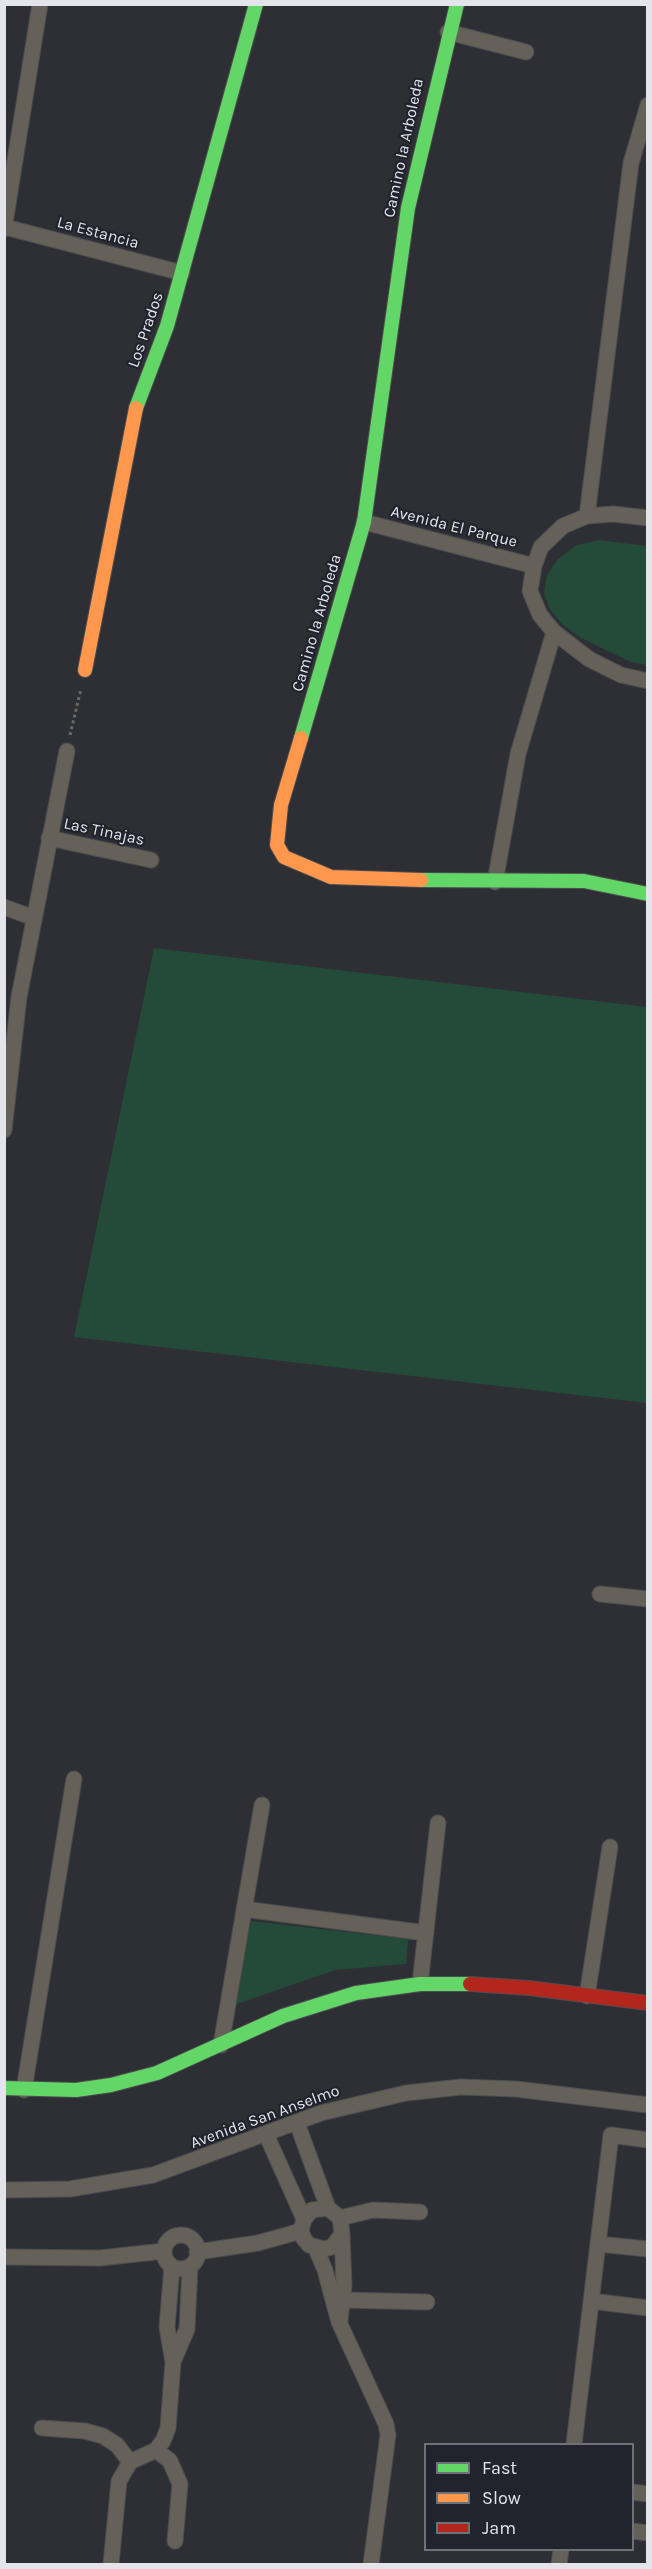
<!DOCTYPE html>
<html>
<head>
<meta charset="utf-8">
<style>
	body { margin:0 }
	#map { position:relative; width:652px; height:2569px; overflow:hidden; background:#2e2f34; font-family:Karla,sans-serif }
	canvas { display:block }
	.frame { position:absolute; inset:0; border:6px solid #e3e5eb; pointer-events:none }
	.legend { position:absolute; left:424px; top:2443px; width:210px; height:108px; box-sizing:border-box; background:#21242c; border:2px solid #6f7178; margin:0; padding:8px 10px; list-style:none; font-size:18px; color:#e3e5eb }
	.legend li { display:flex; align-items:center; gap:12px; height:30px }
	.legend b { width:30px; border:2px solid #6f7178 }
</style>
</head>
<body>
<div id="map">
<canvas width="652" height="2569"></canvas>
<div class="frame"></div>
<ul class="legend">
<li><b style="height:8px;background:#63d668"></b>Fast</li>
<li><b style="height:8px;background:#ff974d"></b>Slow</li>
<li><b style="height:8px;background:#b3261e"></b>Jam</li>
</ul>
</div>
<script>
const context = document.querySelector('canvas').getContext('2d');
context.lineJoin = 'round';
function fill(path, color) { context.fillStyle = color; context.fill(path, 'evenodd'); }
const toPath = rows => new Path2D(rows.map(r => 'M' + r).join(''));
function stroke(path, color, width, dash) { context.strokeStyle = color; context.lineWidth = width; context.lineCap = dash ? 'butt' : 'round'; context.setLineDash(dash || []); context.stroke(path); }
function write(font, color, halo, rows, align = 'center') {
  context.font = font + ' Karla,sans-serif'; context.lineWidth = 4.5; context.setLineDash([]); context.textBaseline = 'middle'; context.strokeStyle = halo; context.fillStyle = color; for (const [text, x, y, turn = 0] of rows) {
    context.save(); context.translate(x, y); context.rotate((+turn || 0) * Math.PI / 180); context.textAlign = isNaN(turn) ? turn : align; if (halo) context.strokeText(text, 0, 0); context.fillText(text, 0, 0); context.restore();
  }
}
fill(toPath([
	[598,540,647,546,647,665,631,662,581,638,562,624,549,608,544,593,547,575,557,560,575,546],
	[154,948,647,1007,647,1403,74,1337],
	[251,1921,408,1939,406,1964,335,1970,234,2005]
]), '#244b39');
const street = toPath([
	[448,32,526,52],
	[5,227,182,273],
	[4,229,40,4],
	[587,516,631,163,648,105],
	[648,518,613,514,587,516,563,526,541,547,534,566,530,591,540,615,554,632,589,659,621,675,648,681],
	[364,522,534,566],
	[49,838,151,860],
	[495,882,518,754,554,632],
	[4,907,34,918],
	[4,1130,19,997,67,751],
	[600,1594,648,1599],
	[244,1909,426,1933],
	[420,1984,438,1823],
	[587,1996,610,1847],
	[221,2045,262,1805],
	[24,2090,74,1779],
	[297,2123,328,2208],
	[266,2134,304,2219,301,2231,304,2239,309,2245,324,2249,332,2247,342,2234,340,2218,328,2208,312,2210,304,2219],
	[4,2190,70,2189,153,2175,321,2113,406,2093,461,2087,516,2089,648,2105],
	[340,2218,373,2210,420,2212],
	'164 2252a17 17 0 1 1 34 0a17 17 0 1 1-34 0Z',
	[598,2244,648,2249],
	[316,2249,325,2270,339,2322,386,2424,388,2435,371,2564],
	[197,2252,258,2243,301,2231],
	[4,2257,100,2258,164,2251],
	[344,2300,427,2302],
	[591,2301,648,2308],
	[340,2320,344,2286,342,2234],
	[173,2362,187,2329,190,2266],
	[42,2428,85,2431,103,2436,117,2445,130,2462],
	[574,2444,611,2135,648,2140],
	[156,2450,170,2461,180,2484,175,2541],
	[632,2492,648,2494],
	[632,2531,648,2533],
	[111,2564,119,2481,130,2462,156,2450,163,2441,168,2428,173,2362,167,2327,172,2266],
	[559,2564,561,2550]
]);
const fast = toPath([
	[136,408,167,326,256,4],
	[301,738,364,522,408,208,457,4],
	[421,880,584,881,648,894],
	[4,2088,76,2090,111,2085,157,2073,283,2016,356,1993,420,1984,470,1984]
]);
const slow = toPath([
	[85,670,136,408],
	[301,738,281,805,277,845,284,857,331,877,421,880]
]);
const jam = toPath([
	[470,1984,529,1988,648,2003]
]);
stroke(street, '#4c4d50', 17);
stroke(fast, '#4c4d50', 16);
stroke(slow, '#4c4d50', 16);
stroke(jam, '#4c4d50', 16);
stroke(toPath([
	[70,735,81,689]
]), '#6b6964', 3, [3, 3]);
stroke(street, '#656158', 15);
stroke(fast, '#63d668', 14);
stroke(slow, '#ff974d', 14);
stroke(jam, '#b3261e', 14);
write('16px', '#e3e5eb', '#21242c', [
	["Camino la Arboleda",404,148,-78],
	["La Estancia",98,233,15],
	["Los Prados",146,330,-71],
	["Avenida El Parque",454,527,14],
	["Camino la Arboleda",317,623,-74],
	["Las Tinajas",104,832,12],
	["Avenida San Anselmo",265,2117,-20]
]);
</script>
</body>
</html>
